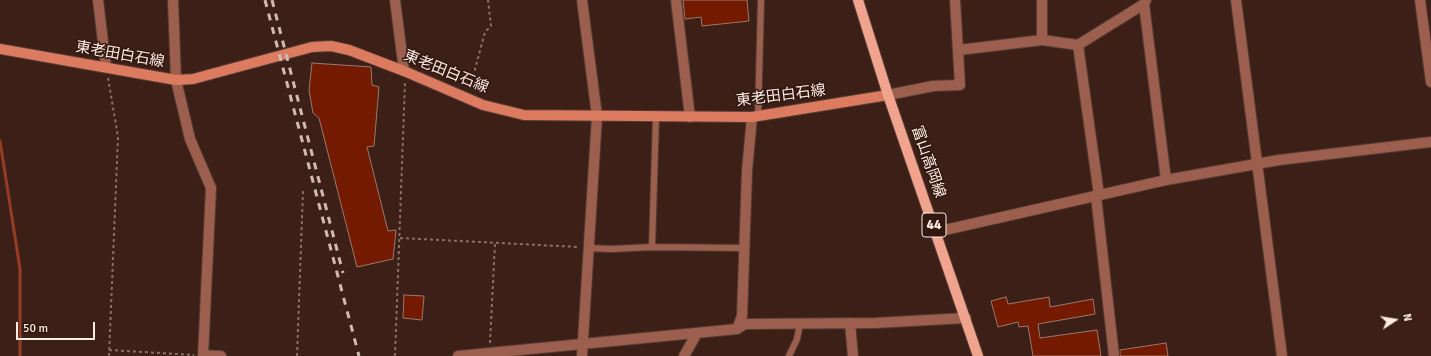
<!DOCTYPE html>
<html>
<head>
<meta charset="utf-8">
<style>
	body { margin:0 }
	#map { position:relative; width:1431px; height:356px; overflow:hidden; background:#3c2018; font-family:Signika,sans-serif }
	canvas { display:block }
	.north { position:absolute; left:1375px; top:300px; width:40px; height:40px; -webkit-text-stroke:3px #31170f; paint-order:stroke; rotate:78deg; font-size:11px; font-weight:700; line-height:16px; text-align:center; color:#feebe5 }
	.north::after { content:''; display:block; margin:auto; width:14px; height:18px; background:#feebe5; clip-path:polygon(50% 0,100% 100%,50% 72%,0 100%) }
	.scale { position:absolute; left:16px; top:322px; width:79px; height:18px; box-sizing:border-box; border:2px solid #feebe5; border-top:0; padding-left:5px; font-size:12px; line-height:14px; white-space:nowrap; color:#feebe5; -webkit-text-stroke:3px #31170f; paint-order:stroke }
</style>
</head>
<body>
<div id="map">
<canvas width="1431" height="356"></canvas>
<div class="north">N</div>
<div class="scale">50 m</div>
</div>
<script>
const context = document.querySelector('canvas').getContext('2d');
context.lineJoin = 'round';
const toPath = rows => new Path2D(rows.map(r => 'M' + r).join(''));
function stroke(path, color, width, dash) { context.strokeStyle = color; context.lineWidth = width; context.lineCap = dash ? 'butt' : 'round'; context.setLineDash(dash || []); context.stroke(path); }
function fill(path, color) { context.fillStyle = color; context.fill(path, 'evenodd'); }
function write(font, color, halo, rows, align = 'center') {
  context.font = font + ' Signika,"Noto Sans JP",sans-serif'; context.lineWidth = 3; context.setLineDash([]); context.textBaseline = 'middle'; context.strokeStyle = halo; context.fillStyle = color; for (const [text, x, y, turn = 0] of rows) {
    context.save(); context.translate(x, y); context.rotate((+turn || 0) * Math.PI / 180); context.textAlign = isNaN(turn) ? turn : align; if (halo) context.strokeText(text, 0, 0); context.fillText(text, 0, 0); context.restore();
  }
}
stroke(toPath([
	[0,141,20,269,20,356]
]), '#963c22', 3);
const building = toPath([
	[683,0,747,0,749,21,702,26,701,17,685,19,683,0],
	[312,63,371,67,372,85,379,87,374,146,367,147,388,231,396,230,393,259,357,267,319,118,313,113,309,90,312,63],
	[404,295,424,296,422,320,403,318,404,295],
	[1006,297,1008,304,1049,297,1050,307,1093,299,1095,314,1038,324,1040,338,1097,330,1101,356,1033,356,1028,326,1019,327,1018,322,998,327,991,301,1006,297],
	[1166,343,1168,356,1120,356,1120,350,1166,343]
]);
fill(building, '#731a00');
stroke(building, '#9a786f', 1);
const service = toPath([
	[758,117,761,0],
	[652,247,744,248],
	[588,248,612,249,652,247,656,117],
	[789,356,797,339,800,324]
]);
const minor = toPath([
	[98,0,106,67],
	[173,0,176,80,190,139,211,188,203,356],
	[395,0,404,71],
	[676,0,690,117],
	[1042,0,1042,40],
	[1236,0,1282,356],
	[1420,0,1431,82],
	[1144,4,1166,180],
	[959,50,1042,40,1078,45],
	[888,95,933,86,960,85,955,0],
	[1099,195,1078,45,1144,4,1146,0],
	[1096,196,1114,356],
	[936,232,1166,180,1279,160,1431,142],
	[850,323,853,356],
	[737,329,742,316,747,171,752,117],
	[203,355,221,356],
	[458,356,737,329,745,324,875,323,966,318],
	[582,356,597,116,582,0],
	[684,356,697,333]
]);
const secondary = toPath([
	[0,49,176,80,193,79,312,47,331,46,349,50,404,71,483,105,524,115,752,117,888,95]
]);
const primary = toPath([
	[858,0,888,95,978,356]
]);
stroke(service, '#573c35', 8);
stroke(minor, '#573c35', 12);
stroke(secondary, '#573c35', 12);
stroke(primary, '#573c35', 12);
stroke(toPath([
	[108,78,118,137,109,356],
	[470,88,485,32,491,26,488,0],
	[400,238,579,247],
	[490,343,495,243],
	[109,350,194,355],
	[297,356,303,191],
	[395,356,405,82]
]), '#887068', 2, [3, 3]);
stroke(service, '#9c5f4d', 6);
stroke(minor, '#9c5f4d', 10);
stroke(secondary, '#dd7b60', 10);
stroke(primary, '#f0a48e', 10);
stroke(toPath([
	[265,0,359,356],
	[272,0,343,273]
]), '#cfb9b3', 3, [7, 7]);
for (const [x, y, w] of [
	[934,225,24]
]) { const box = new Path2D(); box.roundRect(x - w / 2, y - 12, w, 24, 3); context.fillStyle = '#31170f'; context.fill(box); stroke(box, '#feebe5', 1); }
write('bold 14px', '#feebe5', null, [
	["44",934,225]
]);
write('15px', '#feebe5', '#31170f', [
	["東老田白石線",120,55,10],
	["東老田白石線",446,72,22],
	["東老田白石線",781,96,-7],
	["富山高岡線",928,162,71]
]);
</script>
</body>
</html>
